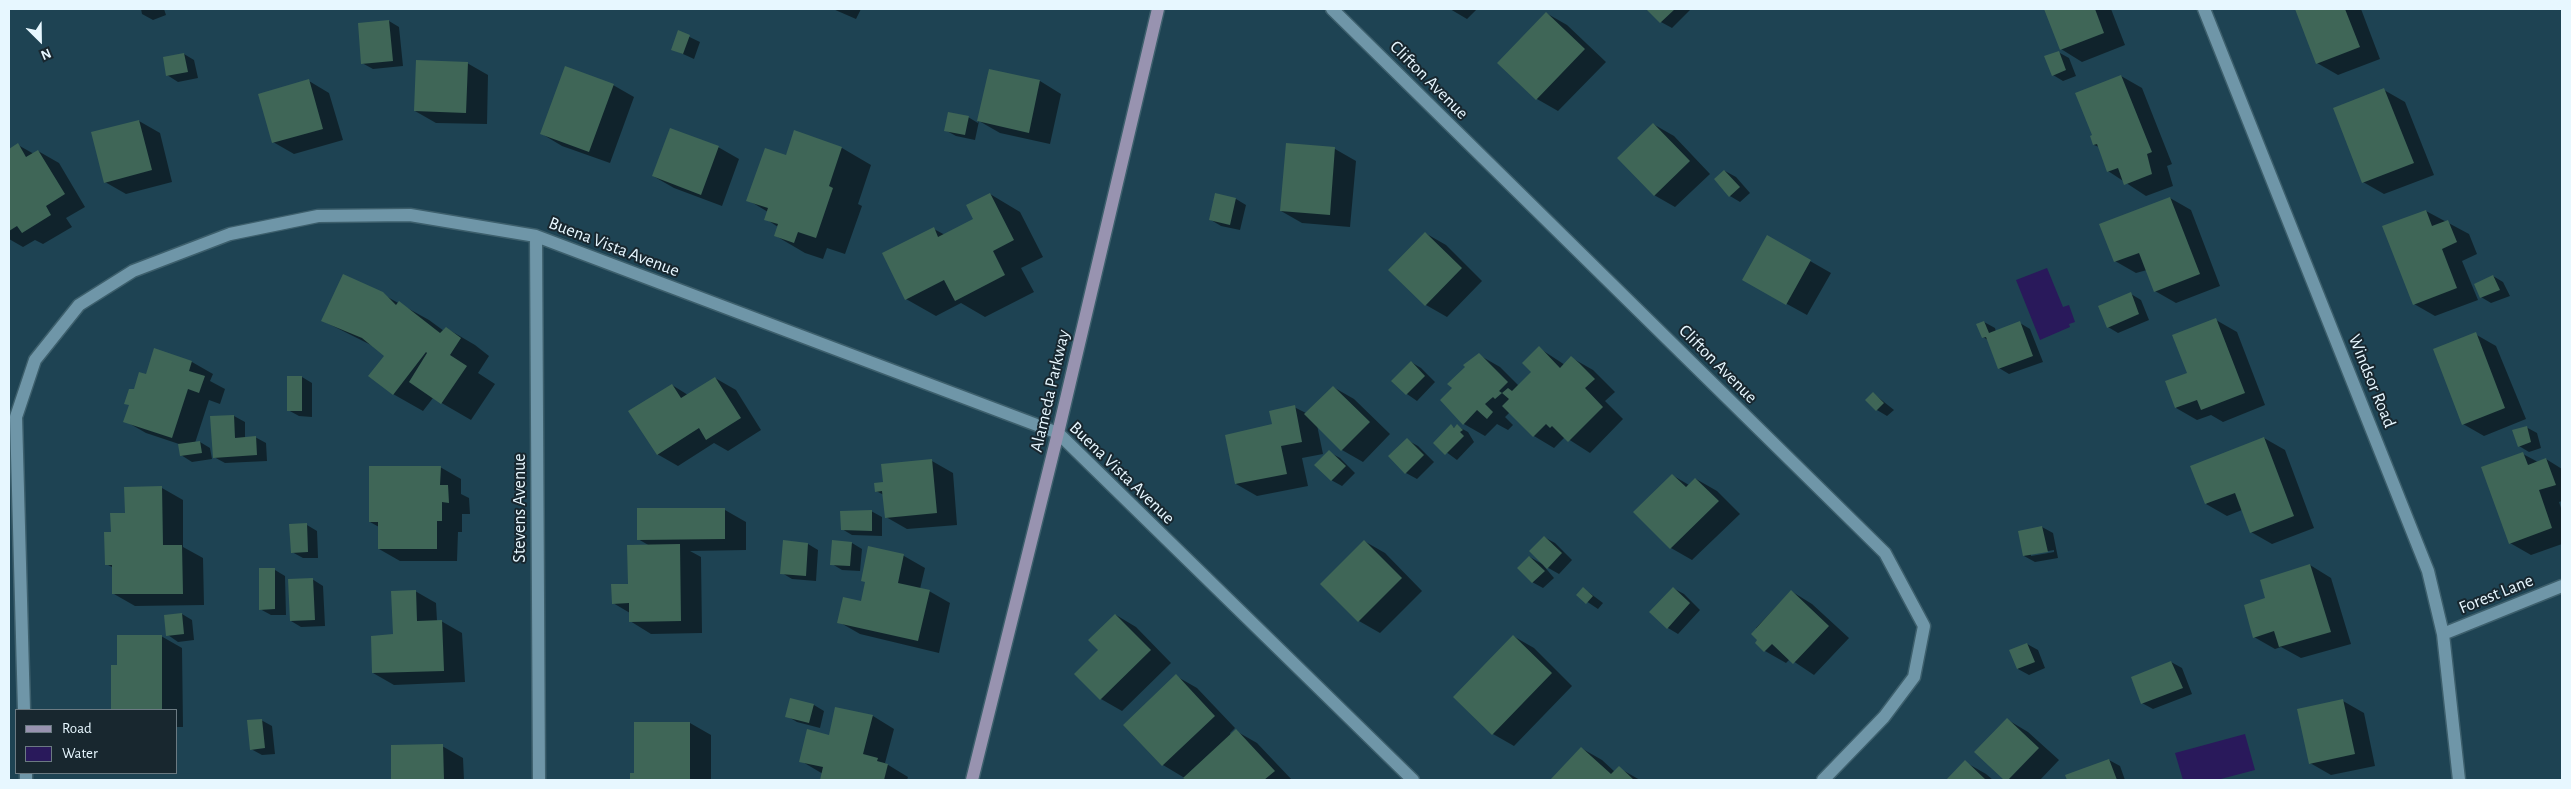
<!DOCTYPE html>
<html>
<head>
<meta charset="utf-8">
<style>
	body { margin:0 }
	#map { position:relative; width:2571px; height:789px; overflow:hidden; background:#1e4353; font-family:"Alegreya Sans",sans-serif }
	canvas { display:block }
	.frame { position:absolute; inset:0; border:10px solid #e7f7ff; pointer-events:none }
	.legend { position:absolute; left:15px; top:709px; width:162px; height:65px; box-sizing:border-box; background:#18272f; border:1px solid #6b7a82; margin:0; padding:6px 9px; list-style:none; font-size:15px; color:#e7f7ff }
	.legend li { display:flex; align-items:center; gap:10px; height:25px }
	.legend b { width:25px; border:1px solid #6b7a82 }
	.north { position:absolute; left:15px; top:15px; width:50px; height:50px; -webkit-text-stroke:4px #18272f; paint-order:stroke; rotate:157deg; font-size:14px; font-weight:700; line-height:20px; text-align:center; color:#e7f7ff }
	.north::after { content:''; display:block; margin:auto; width:18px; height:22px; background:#e7f7ff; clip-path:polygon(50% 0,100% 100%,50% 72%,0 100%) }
</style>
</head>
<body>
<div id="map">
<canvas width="2571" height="789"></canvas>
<div class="frame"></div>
<ul class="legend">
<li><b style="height:6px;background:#9893b0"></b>Road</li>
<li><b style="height:14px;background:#29195b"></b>Water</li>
</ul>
<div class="north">N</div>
</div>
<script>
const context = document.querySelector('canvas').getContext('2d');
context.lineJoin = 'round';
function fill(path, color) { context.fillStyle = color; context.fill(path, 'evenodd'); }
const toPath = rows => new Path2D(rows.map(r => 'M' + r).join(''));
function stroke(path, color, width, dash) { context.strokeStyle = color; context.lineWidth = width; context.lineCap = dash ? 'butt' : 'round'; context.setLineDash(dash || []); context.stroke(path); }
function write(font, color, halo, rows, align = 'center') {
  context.font = font + ' "Alegreya Sans",sans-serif'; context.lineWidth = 4; context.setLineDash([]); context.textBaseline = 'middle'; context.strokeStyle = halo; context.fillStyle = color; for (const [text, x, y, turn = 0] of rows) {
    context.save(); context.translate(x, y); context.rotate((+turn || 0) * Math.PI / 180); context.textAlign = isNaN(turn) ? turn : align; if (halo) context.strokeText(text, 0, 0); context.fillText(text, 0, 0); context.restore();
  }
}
fill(toPath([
	[2047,268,2063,307,2069,305,2075,322,2069,324,2070,327,2040,340,2016,280],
	[2245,734,2255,770,2217,780,2183,780,2175,753]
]), '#29195b');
fill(toPath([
	[141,9,164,9,166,15,153,20,142,14],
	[833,9,861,9,856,19],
	[1450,9,1477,9,1467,19],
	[1647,9,1691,9,1672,28,1661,22],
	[2046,9,2111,9,2125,45,2082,62,2061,49],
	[2296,9,2361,9,2380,59,2338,75,2317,63],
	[1546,13,1567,25,1606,62,1558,111,1537,99,1499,63],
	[389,21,399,27,403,66,373,69,362,63],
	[679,32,700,42,694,59,672,49],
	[2058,52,2069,58,2076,76,2063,81,2053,75],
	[184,54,194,60,198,78,178,82,167,75],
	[467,63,488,75,487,124,436,123,415,111],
	[990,71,1040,81,1061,94,1050,144,1000,133,979,121,975,140,956,136,945,130,968,117,978,123],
	[2121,76,2142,88,2172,164,2167,166,2173,186,2146,196,2108,171,2099,147,2094,145],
	[309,81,329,93,343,140,294,154,273,142],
	[613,85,634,97,610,163,562,146,542,134],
	[2384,90,2405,102,2434,175,2384,194,2363,182],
	[139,121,160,133,172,182,126,194,105,182],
	[1653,124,1674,136,1710,174,1675,207,1654,195],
	[795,132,842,148,871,165,858,204,862,206,845,254,827,248,823,259,805,253,776,236,778,227,766,219,768,212,748,200,787,157],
	[1287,144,1335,149,1356,161,1350,227,1302,223,1281,211],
	[18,145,34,154,38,151,59,163,85,207,66,218,72,227,43,244,35,240,23,247,9,239,9,150],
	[718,147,739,159,722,206,674,188,653,176],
	[1725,171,1736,177,1750,193,1740,202,1730,196],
	[990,194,1020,212,1043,257,1021,268,1034,292,985,317,961,303,936,316,906,299,934,229,945,235,975,220],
	[1216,195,1236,199,1246,205,1240,230,1221,226,1211,220],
	[2170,198,2191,210,2220,286,2176,303,2155,291,2147,270,2136,273,2115,261],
	[2426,211,2469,234,2477,254,2462,261,2478,300,2435,316,2414,304],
	[1425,233,1446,245,1482,281,1447,317,1426,305,1390,270],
	[1768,237,1831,273,1807,315,1765,292],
	[2493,276,2503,282,2510,296,2491,303,2481,297],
	[382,294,429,320,444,331,446,328,475,345,489,356,478,373,495,384,471,420,433,398,423,411,393,394,386,356,375,347,323,321],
	[2131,294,2141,300,2149,320,2118,333,2108,327],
	[2216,320,2237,332,2265,405,2223,422,2211,415,2197,420,2176,408,2188,374],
	[1984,322,1995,328,1996,332,2020,323,2030,329,2043,362,2009,374,1999,368,1988,340,1983,337],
	[2475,334,2496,346,2526,419,2484,436,2463,424],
	[1539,348,1565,365,1572,358,1593,370,1615,392,1605,401,1623,419,1590,453,1565,437,1554,448,1534,436,1510,412,1505,417,1513,425,1508,430,1497,424,1485,436,1464,424,1453,388,1479,355,1500,367,1519,386,1533,372],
	[155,350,192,362,213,374,210,381,225,389,220,404,209,400,195,443,200,442,210,448,212,459,192,462,181,455,179,444,146,433,125,421,135,390,147,375],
	[1411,362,1421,368,1435,382,1417,401,1407,394,1393,381],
	[302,377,312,383,312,417,299,416,288,410],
	[715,378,736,390,761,430,728,451,714,443,678,466,657,454,672,385,688,395],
	[1333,387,1354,399,1390,434,1363,462,1342,450,1317,425,1323,454,1302,458,1308,486,1257,496,1236,484,1273,425,1294,407,1306,413],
	[1874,394,1894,410,1887,416,1877,410],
	[234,416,245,422,245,438,255,437,266,443,267,461,225,463,214,457],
	[1451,426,1455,428,1457,426,1468,432,1474,442,1457,460,1434,443],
	[2526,427,2537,433,2541,448,2529,452,2519,446],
	[2264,438,2285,450,2314,528,2272,544,2251,532,2242,510,2227,516,2206,504],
	[1407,440,1418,446,1434,462,1417,479,1406,473],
	[1329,452,1340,458,1355,473,1342,486,1331,480],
	[2523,454,2538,462,2546,459,2562,469,2562,501,2559,502,2562,511,2562,544,2531,555,2510,543],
	[932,461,953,473,957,525,907,529,886,517,884,495,876,491,884,483],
	[440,467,461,479,461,494,469,498,470,514,462,514,462,532,458,532,457,561,400,561,379,549,379,527,370,522],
	[1672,475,1689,485,1696,479,1717,491,1740,514,1692,560,1671,548,1635,512],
	[162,488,183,500,183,547,203,558,204,605,135,606,114,594,114,568,106,564,112,533,126,514],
	[725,510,746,522,746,550,690,551,701,557,702,633,651,634,630,621,630,613,613,603,629,585,650,546,638,539],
	[871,511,882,517,882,536,852,535,842,529],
	[307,525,317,531,318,558,303,558,292,552],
	[2042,527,2053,533,2058,558,2035,562,2024,556],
	[2054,550,2054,552,2031,556,2031,554],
	[1544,537,1555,543,1572,560,1559,574,1543,565,1554,578,1543,588,1532,582,1530,557,1544,565],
	[1364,541,1385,553,1422,591,1380,633,1359,621],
	[852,543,862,549,860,571,842,570,832,564],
	[808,544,818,550,816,581,792,579,782,573],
	[869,547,904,556,925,568,920,589,929,591,950,603,939,653,860,634,839,622,862,602,867,583],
	[2310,565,2331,578,2351,644,2301,658,2281,647,2275,649,2254,637],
	[275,570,285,576,286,615,271,615,260,609],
	[312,579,323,586,325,626,301,627,291,621],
	[1583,588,1603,603,1598,609,1577,595],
	[1673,588,1684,594,1700,610,1678,634,1668,628],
	[415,591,436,603,437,621,441,621,462,633,465,682,394,685,373,673],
	[1791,591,1812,604,1849,638,1814,675,1790,659,1786,663,1765,651,1756,643,1759,640,1756,628],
	[182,614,192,620,194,640,178,642,168,635],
	[1116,615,1136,627,1171,663,1122,711,1101,699,1100,650],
	[161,636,182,648,183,727,176,727,176,710,112,710,112,667,118,667],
	[1513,636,1534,648,1572,686,1514,746,1493,734],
	[2027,644,2038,650,2045,668,2029,675,2018,669,2011,650],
	[2171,662,2182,668,2192,694,2153,709,2142,703],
	[1176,676,1197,688,1235,728,1230,733,1231,735,1236,731,1257,743,1292,780,1188,780,1163,765,1125,725],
	[2343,701,2364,713,2375,766,2331,775,2310,763],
	[814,705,824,711,820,728,797,722,787,716],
	[873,716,894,729,885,763,908,777,907,780,822,780,823,774,801,761,830,736],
	[261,720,272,726,275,754,262,755,251,749],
	[2008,720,2028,732,2059,760,2040,780,2006,780,1976,752],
	[690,723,711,735,711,780,632,780,632,774,636,774],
	[392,746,442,746,463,758,464,780,393,780],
	[1581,748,1602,760,1615,772,1619,768,1640,780,1551,780],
	[2109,760,2120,766,2125,780,2068,780,2067,776],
	[1965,762,1986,774,1993,780,1948,780]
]), '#0007');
fill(toPath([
	[1646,9,1675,9,1660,23],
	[2044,9,2095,9,2104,33,2060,50],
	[2295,9,2345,9,2360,47,2316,64],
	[1546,12,1585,49,1536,100,1497,63],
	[389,20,393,61,361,64,358,23],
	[678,30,690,35,683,54,671,50],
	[2059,51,2066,70,2052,76,2044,56],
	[184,53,188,72,166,76,163,57],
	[416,60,468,62,466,113,414,111],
	[565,66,614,84,589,152,540,134],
	[989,69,1040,80,1029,133,977,121],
	[2121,75,2152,152,2147,154,2152,174,2124,185,2118,168,2107,172,2097,144,2093,145,2090,136,2092,135,2075,93],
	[309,79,323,129,272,143,258,94],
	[2384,88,2414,163,2362,183,2333,108],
	[948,112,969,116,965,135,944,131],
	[139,120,152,170,104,183,91,132],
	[1653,123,1690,161,1654,196,1617,158],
	[670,128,719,146,701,195,652,176],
	[794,130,842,147,829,186,833,188,816,238,798,232,794,243,774,236,778,224,764,220,768,208,746,201,765,148,786,155],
	[18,143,26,157,38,150,65,194,46,206,51,215,22,233,17,226,9,231,9,149],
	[1286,143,1335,147,1330,215,1280,211],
	[1724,170,1740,187,1729,197,1714,179],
	[990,193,1014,240,993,251,1005,275,955,301,944,280,905,300,882,253,934,227,938,237,973,219,966,205],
	[1215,193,1236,198,1230,225,1209,220],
	[2170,197,2200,274,2154,292,2139,253,2114,262,2099,224],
	[2426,210,2432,226,2448,220,2457,242,2442,249,2457,288,2413,305,2382,226],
	[1425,232,1462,268,1425,306,1388,270],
	[1767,235,1811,260,1786,305,1742,280],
	[343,274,383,292,396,305,399,301,440,333,446,327,461,338,450,355,467,366,441,404,409,382,427,353,426,352,393,395,368,376,384,356,362,338,321,321],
	[2493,275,2500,290,2480,298,2474,284],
	[2131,292,2139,314,2107,328,2098,306],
	[2216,318,2245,393,2201,410,2197,400,2175,408,2165,381,2187,373,2172,335],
	[1984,321,1989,333,2020,321,2033,356,1998,369,1986,337,1982,338,1976,324],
	[2476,332,2505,408,2462,425,2433,349],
	[1539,346,1560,368,1571,356,1579,363,1595,379,1585,388,1603,407,1568,442,1552,426,1550,428,1546,424,1533,437,1502,406,1509,399,1502,393,1508,388,1512,391,1531,372,1522,363],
	[154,348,192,361,189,371,205,376,199,393,188,389,172,438,123,422,129,405,124,404,129,389,134,389,139,372,146,374],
	[1479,353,1508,382,1499,391,1502,393,1495,399,1493,397,1485,404,1493,412,1487,419,1477,410,1463,425,1440,400,1452,388,1447,384,1465,367,1463,365],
	[1411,361,1425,376,1406,395,1391,381],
	[287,376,302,376,302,411,287,411],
	[715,377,741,418,706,440,699,428,657,455,628,411,672,384,681,398],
	[1333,386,1370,422,1341,451,1304,414],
	[1873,392,1884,403,1876,411,1865,400],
	[1295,405,1302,442,1281,446,1287,474,1235,484,1225,435,1272,424,1269,411],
	[234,415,235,438,256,436,257,455,213,458,210,416],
	[1451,424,1454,428,1457,424,1463,430,1460,432,1464,436,1445,455,1433,443],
	[2527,426,2531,442,2518,447,2512,430],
	[2264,437,2294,516,2250,533,2235,493,2205,504,2190,466],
	[1407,438,1424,455,1405,474,1388,456],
	[200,441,202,453,180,456,178,444],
	[1329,450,1346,466,1331,481,1314,465],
	[2523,452,2528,465,2546,458,2556,485,2539,490,2552,528,2509,544,2481,467],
	[932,459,937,513,885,518,882,491,875,492,874,483,883,482,881,464],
	[369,466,441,466,440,485,448,485,449,503,442,502,442,521,437,521,437,549,378,549,378,522,369,522],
	[1672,474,1686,487,1695,478,1719,501,1670,549,1633,512],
	[162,486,163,545,182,545,183,594,112,594,112,565,105,565,104,532,111,532,110,513,125,513,124,487],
	[637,508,725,508,725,539,637,540],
	[872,510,872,531,841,530,840,511],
	[307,523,308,552,291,553,289,524],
	[2042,526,2048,552,2023,556,2018,531],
	[1544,536,1562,553,1547,569,1529,551],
	[783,540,808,543,806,576,780,574],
	[832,540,852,542,850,566,830,565],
	[1364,540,1402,578,1358,622,1320,584],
	[680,544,681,621,629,622,629,603,612,604,611,584,628,584,627,545],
	[868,546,904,554,898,583,930,590,918,641,837,623,843,597,861,601,865,582,861,581],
	[1529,556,1545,571,1532,583,1517,568],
	[2310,564,2331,632,2279,647,2274,631,2253,638,2244,605,2265,598,2260,580],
	[259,568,275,568,275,609,259,610],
	[313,578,315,620,290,621,288,579],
	[1583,587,1593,596,1586,604,1576,595],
	[1673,587,1690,603,1667,629,1649,612],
	[416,590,417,621,442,620,444,671,372,673,371,636,393,634,391,591],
	[1791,590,1829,626,1793,664,1772,644,1764,652,1755,643,1757,640,1751,634],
	[182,613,184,634,166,636,164,615],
	[1115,614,1151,650,1100,700,1074,674,1098,650,1088,640],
	[117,635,162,635,162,710,111,710,111,665,117,665],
	[1513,635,1552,673,1492,735,1453,697],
	[2027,643,2035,662,2017,669,2009,650],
	[2171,661,2183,688,2141,704,2131,677],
	[1176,674,1215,716,1162,766,1123,725],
	[790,698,814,704,809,723,785,717],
	[2343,699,2355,754,2309,764,2297,709],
	[835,707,873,715,863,754,878,758,877,761,888,764,884,780,820,780,823,767,799,762,807,729,829,735],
	[2007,718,2039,748,2008,780,2004,780,1974,752],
	[262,719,265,748,250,750,247,720],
	[634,722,690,722,690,780,630,780,630,773,634,773],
	[1236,729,1275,771,1264,780,1186,780,1183,778],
	[443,744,444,780,391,780,391,745],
	[1581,747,1611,774,1619,766,1634,780,1550,780],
	[2109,759,2117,780,2067,780,2065,775],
	[1965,760,1986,780,1946,780]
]), '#3f6657');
const street = toPath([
	[1332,9,1885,553,1924,626,1914,677,1884,717,1823,780],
	[2204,9,2428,571,2443,634,2459,780],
	[536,236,539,780],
	[2443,634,2562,586],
	[24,710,16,417,35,360,79,305,133,271,230,234,318,216,410,215,536,236,1058,433,1413,780],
	[26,773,26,780]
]);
const secondary = toPath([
	[972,780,1058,433,1158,9]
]);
stroke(street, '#3d5f6c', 15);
stroke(secondary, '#3d5f6c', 15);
stroke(street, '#6f96a8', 12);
stroke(secondary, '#9893b0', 12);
write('18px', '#e7f7ff', '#18272f', [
	["Clifton Avenue",1429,80,45],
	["Buena Vista Avenue",614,247,21],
	["Clifton Avenue",1718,364,45],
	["Windsor Road",2372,381,68],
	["Alameda Parkway",1050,391,-77],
	["Buena Vista Avenue",1122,473,44],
	["Stevens Avenue",520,508,-90],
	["Forest Lane",2496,594,-22]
]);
</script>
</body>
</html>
